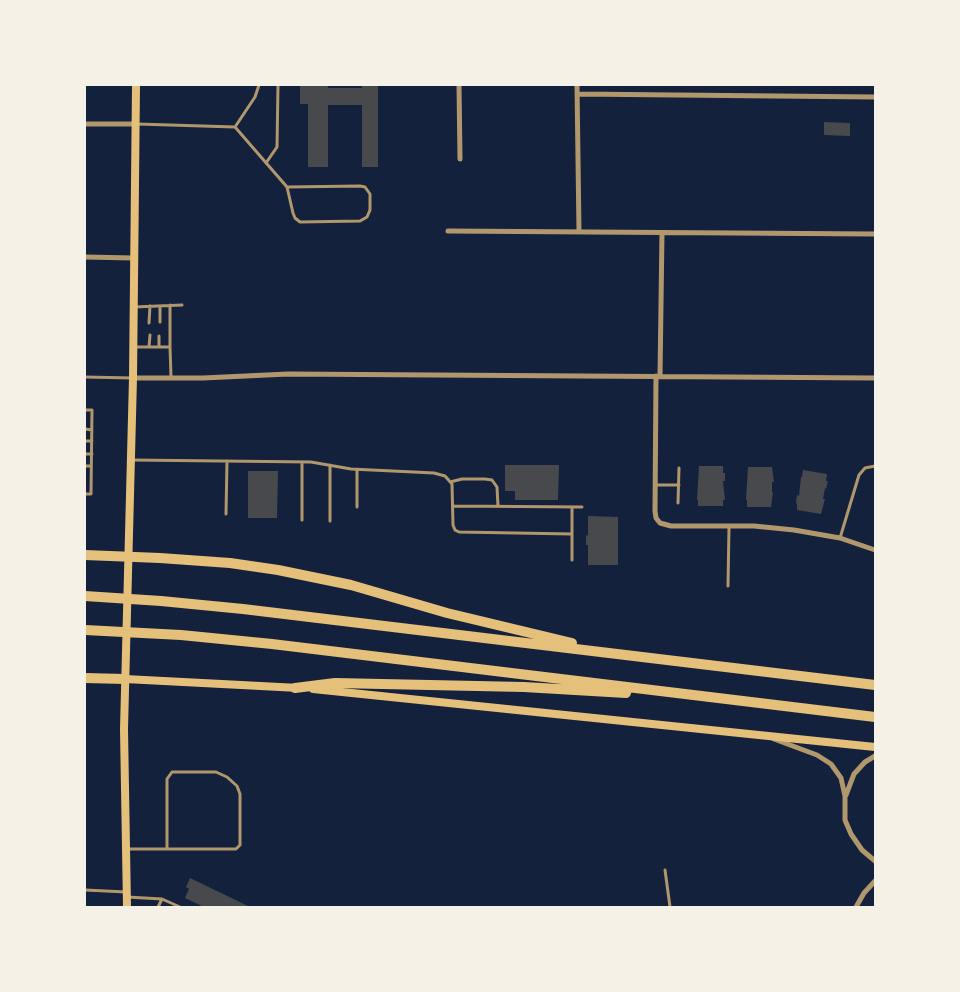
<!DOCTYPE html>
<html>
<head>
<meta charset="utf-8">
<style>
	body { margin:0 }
	#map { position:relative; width:960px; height:992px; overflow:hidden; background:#14213d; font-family:Arial,sans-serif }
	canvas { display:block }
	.frame { position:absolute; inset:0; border:86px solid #f6f1e7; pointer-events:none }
</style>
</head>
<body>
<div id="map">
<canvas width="960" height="992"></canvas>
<div class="frame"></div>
</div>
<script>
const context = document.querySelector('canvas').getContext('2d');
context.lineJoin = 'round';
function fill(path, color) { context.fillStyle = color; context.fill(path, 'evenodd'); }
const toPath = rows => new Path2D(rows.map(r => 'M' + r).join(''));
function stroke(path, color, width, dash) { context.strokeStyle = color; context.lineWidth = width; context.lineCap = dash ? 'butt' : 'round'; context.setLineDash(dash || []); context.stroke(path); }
fill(toPath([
	[313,85,328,85,328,88,362,88,362,85,378,85,378,167,362,167,362,105,328,105,328,167,308,167,308,104,300,104,300,86,313,86],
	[824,122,850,123,850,136,824,135],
	[505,465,559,465,558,500,515,500,515,491,505,491],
	[699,466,723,466,723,473,725,473,725,481,723,481,725,500,723,500,723,506,698,506,698,500,697,500],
	[748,467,772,467,774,482,772,482,772,492,773,492,771,507,747,507,747,500,746,500],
	[803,470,827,474,826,481,828,481,826,489,825,488,823,499,825,499,821,514,797,510,797,504,796,503,797,495,799,496,801,477,802,477],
	[248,471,278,471,277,518,248,518],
	[588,516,618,517,618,565,588,565,588,545,586,545,586,535,588,536],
	[190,878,250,907,204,907,185,898,189,889,186,887]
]), '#48494c');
stroke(toPath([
	[137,124,235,127,255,97,259,85],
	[235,127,287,187,360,186,365,187,370,194,370,210,367,217,360,221,300,222,295,218,293,213,287,187],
	[266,163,277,147,278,85],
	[170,305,170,347],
	[134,307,182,305],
	[160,322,160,306],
	[149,323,150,306],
	[133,347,170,347,171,377],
	[149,347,150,335],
	[159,347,159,336],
	[85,377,132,378],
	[85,410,92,410,91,494,85,494],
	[85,429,92,430],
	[85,441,92,441],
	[85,454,92,454],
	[131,460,311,462,351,469,434,473,445,476,452,484,453,525,455,530,459,532,572,534],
	[302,462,302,520],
	[330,465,330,521],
	[85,466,91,466],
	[450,482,462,479,485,479,492,480,497,487,498,506],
	[655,485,679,485],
	[678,503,679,468],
	[453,506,582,507],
	[357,507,357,470],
	[572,507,572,560],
	[226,514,227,461],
	[840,538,859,475,865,468,875,466],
	[728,586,729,527],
	[127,849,236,849,240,845,240,794,237,786,227,777,216,772,172,772,167,779,167,849],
	[665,870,670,907],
	[85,890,126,892],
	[127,897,162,899,180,907],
	[158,907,162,899]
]), '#b1986c', 3);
stroke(toPath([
	[459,85,460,159],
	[577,85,579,232],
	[577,94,875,97],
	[85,124,136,124],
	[448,231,875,234],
	[85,257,134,258],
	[656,376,655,511,656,518,660,523,671,526,754,526,794,530,840,538,875,550],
	[660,376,662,233],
	[133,378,203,378,288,374,875,378],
	[774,739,817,755,831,764,841,778,845,796,845,820,851,834,862,850,875,861],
	[846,795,854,774,865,762,875,756],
	[856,907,864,893,875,881]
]), '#b1986c', 5);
stroke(toPath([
	[125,679,299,688],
	[313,689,875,747],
	[127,907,124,729,133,378,136,85]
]), '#e5c07b', 8);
stroke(toPath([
	[85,555,160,558,230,563,278,570,351,585,447,613,572,643],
	[85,596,161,601,243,609,875,685],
	[85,630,181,635,272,644,875,717],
	[85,678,125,679],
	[295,688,335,683,524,687,626,693]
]), '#e5c07b', 10);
</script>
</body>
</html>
